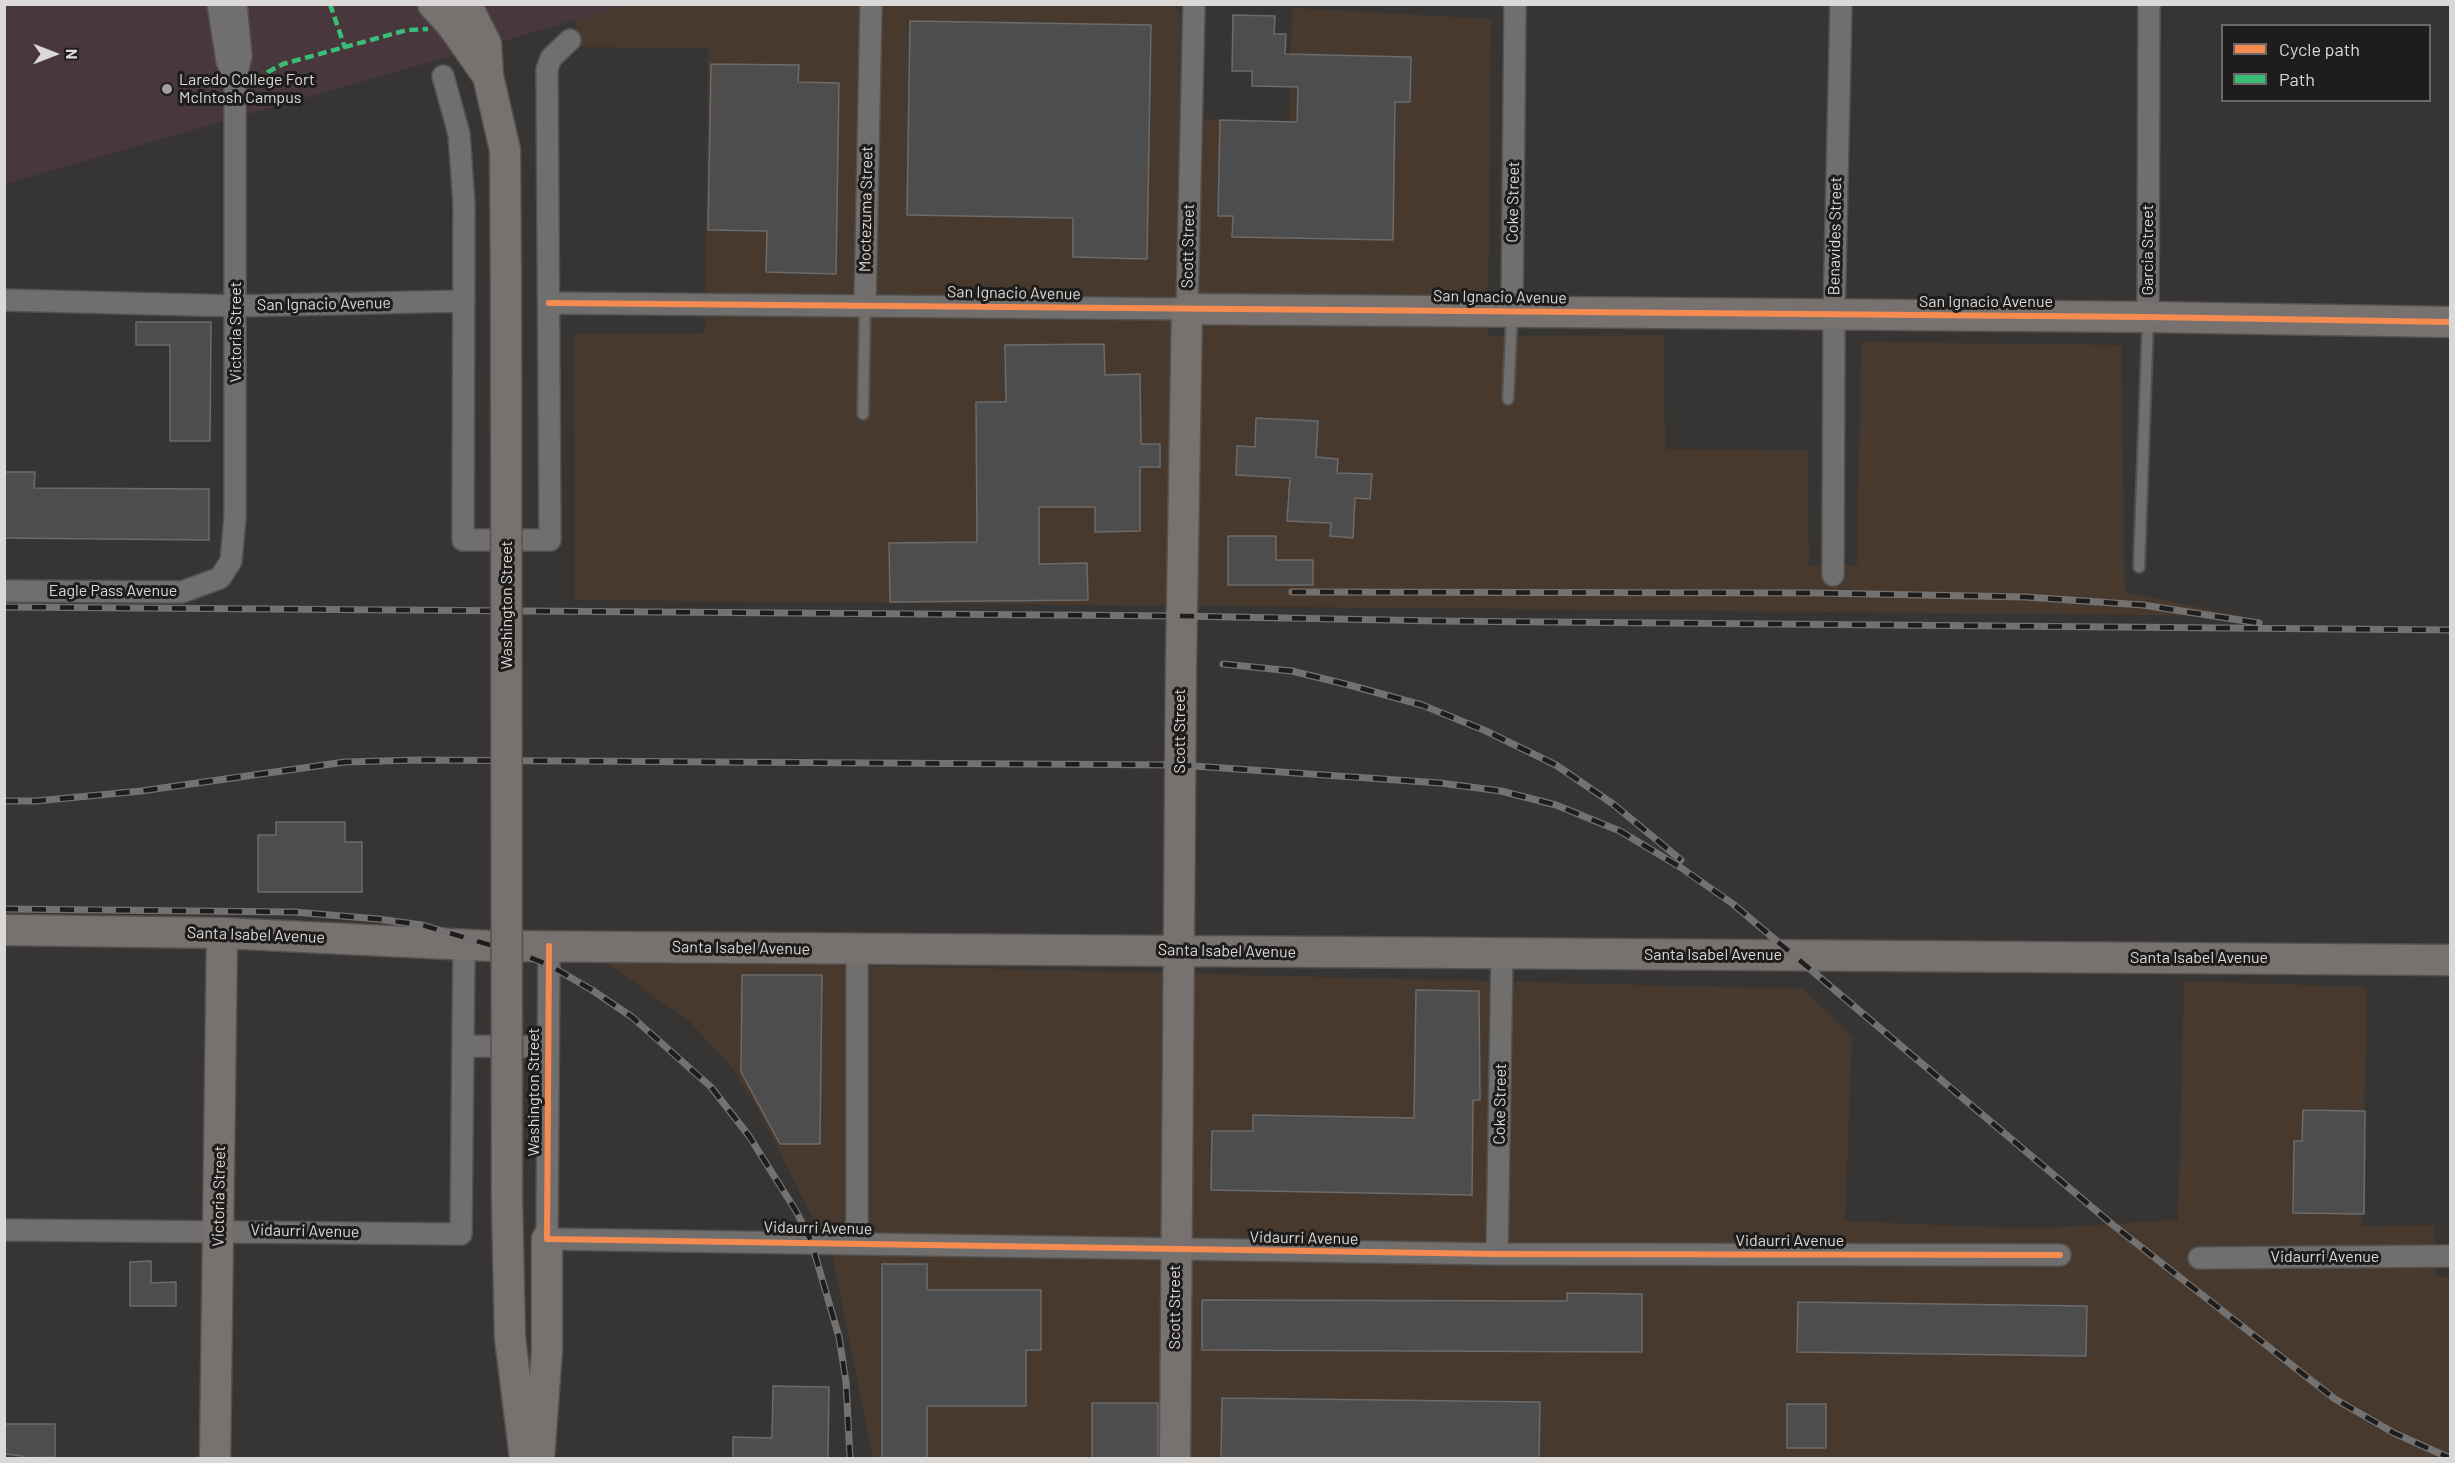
<!DOCTYPE html>
<html>
<head>
<meta charset="utf-8">
<style>
	body { margin:0 }
	#map { position:relative; width:2455px; height:1463px; overflow:hidden; background:#373533; font-family:Barlow,sans-serif }
	canvas { display:block }
	.frame { position:absolute; inset:0; border:6px solid #dbd9d7; pointer-events:none }
	.legend { position:absolute; left:2221px; top:24px; width:210px; height:78px; box-sizing:border-box; background:#1e1d1b; border:2px solid #6a6866; margin:0; padding:8px 10px; list-style:none; font-size:18px; color:#dbd9d7 }
	.legend li { display:flex; align-items:center; gap:12px; height:30px }
	.legend b { width:30px; border:2px solid #6a6866 }
	.north { position:absolute; left:24px; top:24px; width:60px; height:60px; -webkit-text-stroke:4px #1e1d1b; paint-order:stroke; rotate:90deg; font-size:16px; font-weight:700; line-height:24px; text-align:center; color:#dbd9d7 }
	.north::after { content:''; display:block; margin:auto; width:21px; height:27px; background:#dbd9d7; clip-path:polygon(50% 0,100% 100%,50% 72%,0 100%) }
</style>
</head>
<body>
<div id="map">
<canvas width="2455" height="1463"></canvas>
<div class="frame"></div>
<ul class="legend">
<li><b style="height:8px;background:#f68b52"></b>Cycle path</li>
<li><b style="height:8px;background:#3abd76"></b>Path</li>
</ul>
<div class="north">N</div>
</div>
<script>
const context = document.querySelector('canvas').getContext('2d');
context.lineJoin = 'round';
function fill(path, color) { context.fillStyle = color; context.fill(path, 'evenodd'); }
const toPath = rows => new Path2D(rows.map(r => 'M' + r).join(''));
function stroke(path, color, width, dash) { context.strokeStyle = color; context.lineWidth = width; context.lineCap = dash ? 'butt' : 'round'; context.setLineDash(dash || []); context.stroke(path); }
function write(font, color, halo, rows, align = 'center') {
  context.font = font + ' Barlow,sans-serif'; context.lineWidth = 6; context.setLineDash([]); context.textBaseline = 'middle'; context.strokeStyle = halo; context.fillStyle = color; for (const [text, x, y, turn = 0] of rows) {
    context.save(); context.translate(x, y); context.rotate((+turn || 0) * Math.PI / 180); context.textAlign = isNaN(turn) ? turn : align; if (halo) context.strokeText(text, 0, 0); context.fillText(text, 0, 0); context.restore();
  }
}
fill(toPath([
	[628,4,1174,5,1180,11,1181,119,1289,121,1292,8,1491,19,1488,336,1664,335,1665,449,1808,450,1809,566,1857,565,1861,342,2121,345,2125,592,2240,616,575,600,574,334,705,333,708,48,575,47,576,19],
	[601,959,1803,989,1852,1036,1845,1221,2033,1229,2178,1220,2184,981,2367,987,2362,1226,2434,1225,2435,1277,2450,1277,2450,1458,873,1458,833,1259,759,1110,730,1065,689,1021]
]), '#47392e');
fill(toPath([
	[5,5,628,5,5,184]
]), '#48373c');
const building = toPath([
	[1233,15,1275,16,1274,34,1286,34,1285,54,1411,57,1410,102,1395,102,1393,240,1232,237,1233,216,1218,216,1220,120,1297,122,1298,87,1252,86,1252,71,1232,71,1233,15],
	[910,21,1151,25,1147,259,1073,257,1073,218,907,215,910,21],
	[711,64,799,65,798,82,839,83,836,274,766,272,767,231,708,230,711,64],
	[136,322,211,322,210,441,170,441,170,345,136,345,136,322],
	[1104,344,1105,375,1140,374,1141,444,1160,444,1160,467,1140,467,1140,531,1095,532,1095,507,1039,507,1039,564,1087,563,1088,600,890,602,889,543,977,542,976,402,1006,402,1005,345,1104,344],
	[1256,418,1318,421,1316,457,1338,459,1337,473,1372,474,1370,499,1355,498,1353,538,1330,536,1331,523,1287,521,1290,478,1236,475,1237,446,1255,447,1256,418],
	[4,472,35,472,34,488,209,489,209,540,4,538,4,472],
	[1228,536,1276,536,1276,560,1313,560,1313,585,1228,585,1228,536],
	[276,822,345,822,345,842,362,842,362,892,258,892,258,835,276,835,276,822],
	[742,975,822,975,820,1144,780,1144,741,1072,742,975],
	[1416,990,1479,991,1480,1100,1473,1100,1472,1195,1211,1190,1212,1131,1253,1131,1253,1115,1414,1118,1416,990],
	[2303,1110,2365,1111,2364,1214,2293,1213,2294,1141,2302,1141,2303,1110],
	[151,1261,151,1283,176,1282,176,1306,130,1306,130,1262,151,1261],
	[882,1264,927,1264,927,1290,1041,1290,1041,1350,1026,1350,1026,1406,927,1406,927,1458,882,1458,882,1264],
	[1567,1293,1642,1294,1642,1352,1202,1350,1202,1300,1567,1301,1567,1293],
	[1798,1302,2087,1306,2086,1356,1797,1352,1798,1302],
	[773,1386,829,1387,828,1458,733,1458,733,1437,772,1438,773,1386],
	[1222,1398,1540,1402,1539,1458,1221,1458,1222,1398],
	[1092,1403,1158,1403,1158,1458,1092,1458,1092,1403],
	[1787,1404,1826,1404,1826,1448,1787,1448,1787,1404],
	[4,1424,55,1424,55,1457,22,1458,22,1456,4,1454,4,1424]
]);
fill(building, '#4e4d4d');
stroke(building, '#6c6b6b', 1.5);
const lane = toPath([
	[1508,399,1512,313],
	[863,414,865,305],
	[2139,567,2148,319]
]);
const street = toPath([
	[218,4,227,61,235,81],
	[443,76,459,134,464,204,463,540,550,540,547,69,551,58,570,40],
	[4,300,236,306,464,301],
	[549,303,1187,309,1194,4],
	[865,305,871,4],
	[1512,310,1515,4],
	[2148,317,2149,4],
	[1833,575,1834,315,1841,4],
	[4,591,182,592,220,578,231,561,235,517,235,81,241,56,236,4],
	[549,946,547,1239,1497,1254,2060,1255],
	[463,1046,548,1047],
	[4,1230,461,1234,464,945],
	[857,1242,857,949],
	[1497,1254,1502,955],
	[2199,1258,2450,1256]
]);
const secondary = toPath([
	[433,4,452,25,488,76],
	[466,4,486,44,488,76,505,150,506,289],
	[4,930,222,933,491,946,2450,960],
	[507,1201,510,1338,525,1458],
	[215,1458,222,933],
	[539,1458,547,1350,547,1239],
	[1175,1458,1181,664,1187,309,2148,317,2450,322]
]);
stroke(lane, '#545250', 14);
stroke(street, '#545250', 24);
stroke(secondary, '#545250', 33);
stroke(lane, '#706f6e', 10);
stroke(street, '#706f6e', 21);
stroke(secondary, '#777270', 30);
const rail = toPath([
	[1292,592,1817,593,2026,597,2143,605,2259,623],
	[4,607,1182,616,1438,621,2450,630],
	[1223,664,1292,671,1349,685,1422,705,1486,731,1556,765,1613,804,1681,860],
	[4,801,36,801,141,791,345,762,417,760,1180,765,1440,783,1501,791,1556,805,1620,831,1680,867,1733,904,2113,1225,2335,1399,2394,1433,2450,1458],
	[4,909,294,912,378,919,422,925,524,955,549,965,592,990,632,1017,711,1087,749,1136,796,1211,811,1241,839,1337,846,1382,850,1458]
]);
stroke(rail, '#737271', 7);
stroke(rail, '#1e1d1b', 4.5, [14]);
const secondaryBridge = toPath([
	[506,289,507,1201]
]);
stroke(secondaryBridge, '#545250', 33, []);
stroke(secondaryBridge, '#777270', 30);
stroke(toPath([
	[330,4,345,48],
	[259,83,268,72,283,64,407,30,428,29]
]), '#3abd76', 4.5, [9, 4.5]);
stroke(toPath([
	[549,303,2148,317,2450,322],
	[549,946,547,1239,1497,1254,2060,1255]
]), '#f68b52', 6);
for (const [x, y, r, color] of [
	[167,89,6,"#a2a09e"]
]) { const dot = new Path2D(); dot.arc(x, y, r, 0, 2 * Math.PI); context.fillStyle = color; context.fill(dot); stroke(dot, '#1e1d1b', 2); }
write('16px', '#dbd9d7', '#1e1d1b', [
	["Laredo College Fort",179,80],
	["McIntosh Campus",179,98]
], 'left');
write('16px', '#dbd9d7', '#1e1d1b', [
	["Coke Street",1513,202,-89],
	["Moctezuma Street",866,209,-89],
	["Benavides Street",1835,236,-89],
	["Scott Street",1188,246,-89],
	["Garcia Street",2148,250,-90],
	["San Ignacio Avenue",1014,293,1],
	["San Ignacio Avenue",1500,297,1],
	["San Ignacio Avenue",1986,302],
	["San Ignacio Avenue",324,304,-1],
	["Victoria Street",236,332,-90],
	["Eagle Pass Avenue",113,591],
	["Washington Street",507,605,-90],
	["Scott Street",1180,731,-90],
	["Santa Isabel Avenue",256,935,2],
	["Santa Isabel Avenue",741,948,1],
	["Santa Isabel Avenue",1227,951,1],
	["Santa Isabel Avenue",1713,955],
	["Santa Isabel Avenue",2199,958],
	["Washington Street",534,1092,-90],
	["Coke Street",1500,1104,-89],
	["Victoria Street",219,1196,-89],
	["Vidaurri Avenue",818,1228,1],
	["Vidaurri Avenue",305,1231,1],
	["Vidaurri Avenue",1304,1238,1],
	["Vidaurri Avenue",1790,1241],
	["Vidaurri Avenue",2325,1257],
	["Scott Street",1175,1307,-90]
]);
</script>
</body>
</html>
